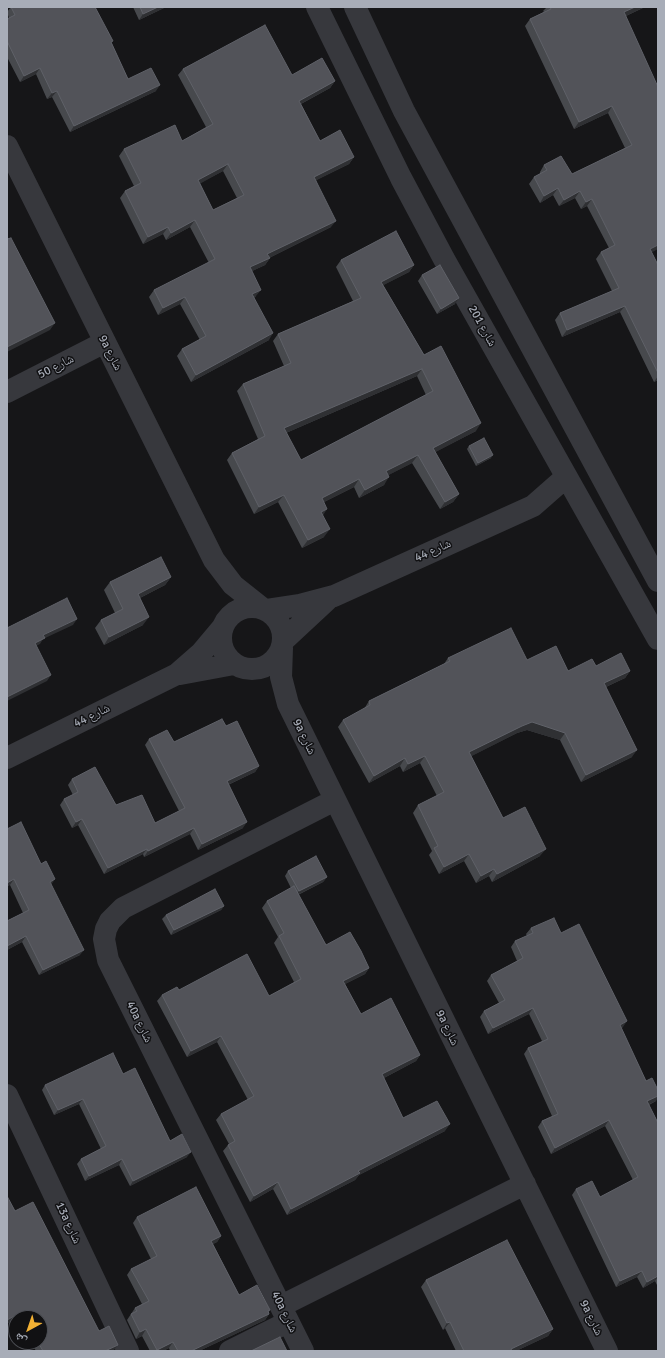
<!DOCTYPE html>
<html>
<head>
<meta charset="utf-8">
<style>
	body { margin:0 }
	#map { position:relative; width:665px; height:1358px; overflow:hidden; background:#161618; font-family:Signika,"Noto Naskh Arabic",sans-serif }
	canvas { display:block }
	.frame { position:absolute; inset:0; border:8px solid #a8adb8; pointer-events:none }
	.north { position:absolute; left:8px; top:1310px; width:40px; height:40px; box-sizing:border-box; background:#111113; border:1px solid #4d4f55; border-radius:50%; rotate:220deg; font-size:11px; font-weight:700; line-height:16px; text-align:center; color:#a8adb8 }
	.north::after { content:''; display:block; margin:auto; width:14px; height:18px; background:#f2b134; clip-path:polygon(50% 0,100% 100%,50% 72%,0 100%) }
</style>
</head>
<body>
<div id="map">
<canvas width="665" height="1358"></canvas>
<div class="frame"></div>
<div class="north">ش</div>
</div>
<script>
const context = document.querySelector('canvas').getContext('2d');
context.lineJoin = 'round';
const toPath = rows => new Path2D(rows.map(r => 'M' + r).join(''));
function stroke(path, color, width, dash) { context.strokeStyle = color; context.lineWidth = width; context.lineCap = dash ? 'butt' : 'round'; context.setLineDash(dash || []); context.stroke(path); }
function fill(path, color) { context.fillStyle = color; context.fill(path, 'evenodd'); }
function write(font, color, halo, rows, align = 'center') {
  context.font = font + ' Signika,"Noto Naskh Arabic",sans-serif'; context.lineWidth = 3; context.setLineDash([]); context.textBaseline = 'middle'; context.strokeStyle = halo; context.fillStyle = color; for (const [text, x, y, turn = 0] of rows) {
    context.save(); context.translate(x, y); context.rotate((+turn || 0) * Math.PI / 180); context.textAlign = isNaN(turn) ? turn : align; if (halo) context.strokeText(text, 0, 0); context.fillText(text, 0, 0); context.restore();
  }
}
stroke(toPath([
	[317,7,401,178,444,259,658,639],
	[355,7,404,111,658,581],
	[7,146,214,560,233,585,262,608],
	[7,392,105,342],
	'221 638a31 31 0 1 1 62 0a31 31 0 1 1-62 0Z',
	[267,610,300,605,334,596,533,506,566,477],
	[283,641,326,601],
	[282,648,281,677,288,704,607,1351],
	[180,674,234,664],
	[7,758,177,674,201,653,222,628],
	[7,1095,128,1351],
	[281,1306,525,1184],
	[230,1351,288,1322],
	[303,1351,108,960,104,939,106,929,110,921,123,908,335,800]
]), '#37383d', 22);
fill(toPath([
	[11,7,95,7,128,79,156,91,70,132,52,97,47,99,36,74,20,82,7,57,7,19,9,18,7,12],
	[133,7,166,7,139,20],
	[547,7,645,7,626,16,652,253,658,265,658,380,654,382,620,312,562,337,555,320,560,313,612,291,596,259,601,252,609,248,587,206,581,209,575,198,559,206,553,195,540,203,529,184,534,177,540,174,540,172,544,165,572,174,625,148,608,113,574,129,525,26,530,19,544,12,543,11],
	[183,69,292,75,335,81,330,88,301,104,320,141,354,157,349,164,316,180,331,227,269,258,270,258,265,265,252,271,256,296,254,298,269,340,191,382,177,356,182,349,200,340,180,304,158,315,149,297,154,290,209,263,190,227,166,240,163,234,143,244,120,198,125,191,134,186,119,156,124,149,182,141,206,127,178,75],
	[223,171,237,198,213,210,200,183],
	[341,260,414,265,409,272,383,285,424,355,476,431,435,452,459,494,453,502,440,509,412,463,388,475,384,485,359,498,354,487,324,502,323,516,324,537,302,548,278,502,254,514,227,460,232,453,258,439,237,391,243,384,284,366,273,341,278,334,353,301,336,267],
	[417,376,426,395,301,460,286,433],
	[422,275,455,304,437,314,418,281],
	[469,446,491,458,476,466,467,449],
	[171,577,165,585,140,598,143,625,104,645,95,628,101,620,115,613,104,590,110,582],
	[448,658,527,660,568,671,596,666,630,671,625,678,606,687,632,757,581,782,560,740,527,730,517,733,471,756,503,818,540,856,492,882,489,876,476,883,464,861,439,874,429,855,432,851,413,813,418,805,437,796,420,763,403,772,400,766,369,783,338,727,343,720,364,709,369,701,444,664],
	[226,726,259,766,255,772,228,785,243,828,198,850,190,834,144,857,143,854,104,874,78,825,72,828,60,805,64,799,73,795,68,785,72,779,116,805,155,823,179,811,145,745,149,739,174,742],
	[7,829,51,885,80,955,39,975,22,942,7,950,7,921,23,913,10,885,7,886],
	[288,871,327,877,323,882,298,895,326,945,369,968,365,974,345,984,361,1014,420,1055,416,1061,384,1078,403,1118,445,1131,359,1175,355,1180,287,1215,273,1189,250,1202,223,1151,228,1145,229,1144,216,1120,221,1114,248,1100,217,1042,187,1057,157,1001,162,995,179,990,269,996,294,982,274,943,278,937,262,908,267,901,291,888,285,876],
	[224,906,221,910,171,935,162,919,166,915],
	[531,928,561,933,623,1027,621,1028,646,1081,656,1101,649,1105,658,1123,658,1287,655,1281,643,1288,637,1277,616,1287,572,1195,576,1189,600,1197,633,1180,605,1126,551,1154,538,1127,542,1121,552,1116,524,1054,528,1048,542,1041,529,1014,488,1034,480,1017,484,1011,499,1003,487,981,491,975,517,961,511,947,515,941,527,936,526,934],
	[123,1074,170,1141,187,1157,130,1186,119,1165,85,1181,77,1164,81,1159,101,1149,79,1104,54,1115,42,1090,45,1085],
	[15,1211,99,1331,114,1350,112,1351,36,1351,31,1342,40,1342,40,1318,16,1318],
	[137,1217,221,1236,217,1242,213,1244,239,1295,270,1310,268,1313,269,1314,265,1320,199,1351,170,1351,169,1348,163,1351,150,1351,142,1336,136,1339,127,1320,135,1308,142,1304,127,1275,131,1269,151,1259,133,1223],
	[426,1280,553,1329,548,1336,516,1351,456,1351,445,1328,443,1330,421,1287]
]), '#47494d');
fill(toPath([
	[158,7,166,7,139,20,143,14],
	[635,7,645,7,619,19,624,12],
	[40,68,36,74,20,82,24,76],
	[335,81,330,88,295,107,299,101],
	[160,85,156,91,70,132,74,126],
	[57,91,52,97,47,99,52,93],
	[612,106,608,113,574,129,579,122],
	[354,157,349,164,309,184,314,177],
	[228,164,223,171,194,187,198,180],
	[558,188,553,195,540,203,544,196],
	[580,191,575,198,559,206,564,200],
	[592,199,587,206,581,209,586,202],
	[195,220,190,227,166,240,171,233],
	[336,221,331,227,263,261,267,254],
	[168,227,163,234,143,244,148,237],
	[658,245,658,249,645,256,650,249],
	[270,258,265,265,246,274,250,267],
	[414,265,409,272,376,289,381,282],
	[261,290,256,296,247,301,252,294],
	[185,297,180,304,158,315,163,308],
	[459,298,455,304,437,314,441,309],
	[625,306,620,312,562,337,567,330],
	[55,323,50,330,7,352,7,347],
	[273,333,269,340,191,382,196,375],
	[422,369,417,376,279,436,284,428],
	[658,376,658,380,654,382],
	[481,423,476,431,428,456,433,448],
	[418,455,412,463,381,479,386,471],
	[493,455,491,458,476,466,478,463],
	[389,477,384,485,359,498,365,490],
	[359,479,354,487,316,506,322,498],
	[459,494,453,502,440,509,445,502],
	[284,495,278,502,254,514,259,507],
	[327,509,322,517,321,512],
	[330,529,324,537,302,548,308,540],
	[171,577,165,585,132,602,138,594],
	[149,617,143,625,104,645,109,637],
	[77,619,73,625,43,639,40,644,30,649,35,643,43,635],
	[630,671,625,678,599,690,604,683],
	[51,675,47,681,7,701,7,697],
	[532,722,565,733,560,740,527,730,517,733,464,760,469,752,522,726],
	[637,750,632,757,581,782,586,775],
	[425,756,420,763,403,772,408,764],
	[405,758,400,766,369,783,374,776],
	[259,766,255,772,223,787,227,781],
	[82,819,78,825,72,828,76,822],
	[247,822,243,828,198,850,202,844],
	[194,828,190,834,144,857,148,851],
	[147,849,143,854,104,874,108,868],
	[546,849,540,856,492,882,497,874],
	[469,854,464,861,439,874,444,867],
	[494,869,489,876,476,883,481,876],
	[327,877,323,882,295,896,299,891],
	[14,879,10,885,7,886,7,883],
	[55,879,51,885,50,882],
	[224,906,221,910,171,935,174,930],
	[26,936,22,942,7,950,7,946],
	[84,950,80,955,39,975,43,970],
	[369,968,365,974,339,987,343,981],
	[533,1008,529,1014,488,1034,493,1028],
	[627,1021,623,1027,616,1031,620,1025],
	[221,1036,217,1042,187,1057,191,1051],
	[420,1055,416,1061,378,1081,382,1074],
	[658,1096,658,1098,656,1101,643,1107,647,1101],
	[83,1099,79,1104,54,1115,58,1110],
	[609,1120,605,1126,551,1154,555,1148],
	[450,1124,445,1131,359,1175,355,1180,287,1215,291,1209,358,1171],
	[191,1152,187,1157,130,1186,133,1181],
	[122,1159,119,1165,85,1181,89,1176],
	[278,1182,273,1189,250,1202,254,1196],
	[221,1236,217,1242,207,1247,211,1241],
	[642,1271,637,1277,616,1287,620,1281],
	[658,1276,658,1277,655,1281,643,1288,647,1282],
	[270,1310,267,1314,269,1314,265,1320,199,1351,191,1351],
	[22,1312,19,1318,16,1318,16,1319,7,1324,7,1320],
	[450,1322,445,1328,443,1330,447,1323],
	[146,1329,142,1336,136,1339,140,1332],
	[553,1329,548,1336,516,1351,510,1351,511,1349],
	[173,1342,169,1348,163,1351,156,1351,157,1350],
	[118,1345,114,1350,112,1351,105,1351]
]), '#2f3033');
const building = toPath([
	[11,7,95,7,113,41,111,42,128,79,151,68,160,85,74,126,57,91,52,93,40,68,24,76,7,41,7,19,15,15,11,7],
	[140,7,158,7,143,14,140,7],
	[550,7,635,7,624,12,658,87,658,245,650,249,658,265,658,373,625,306,567,330,560,313,619,288,601,252,615,245,592,199,586,202,580,191,564,200,558,188,544,196,534,177,547,170,544,165,561,156,572,174,632,145,612,106,579,122,530,19,551,9,550,7],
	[265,25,292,75,322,58,335,81,299,101,320,141,340,130,354,157,314,177,336,221,267,254,270,258,250,267,261,290,252,294,273,333,196,375,182,349,206,336,185,297,163,308,154,290,215,259,195,220,171,233,168,227,148,237,125,191,141,183,124,149,175,125,182,141,213,124,183,69,265,25],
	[228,164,244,195,213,210,198,180,228,164],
	[396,231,414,265,381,282,424,355,441,346,481,423,433,448,459,494,445,502,418,455,386,471,389,477,365,490,359,479,322,498,327,509,321,512,330,529,308,540,284,495,259,507,232,453,265,436,243,384,291,363,278,334,361,298,341,260,396,231],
	[422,369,433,391,301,460,284,428,422,369],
	[11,238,55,323,7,347,7,239,11,238],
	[440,265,459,298,441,309,422,275,440,265],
	[484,438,493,455,478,463,469,446,484,438],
	[161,557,171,577,138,594,149,617,109,637,101,620,123,609,110,582,161,557],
	[67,598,77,619,43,635,45,638,35,643,51,675,7,697,7,628,67,598],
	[511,628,527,660,556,646,568,671,592,659,596,666,621,653,630,671,604,683,637,750,586,775,565,733,532,722,522,726,469,752,503,818,525,807,546,849,497,874,494,869,481,876,469,854,444,867,434,848,438,846,418,805,444,792,425,756,408,764,405,758,374,776,343,720,370,705,369,701,450,661,448,658,511,628],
	[222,719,226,726,237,721,259,766,227,781,247,822,202,844,194,828,148,851,147,849,108,868,82,819,76,822,64,799,78,792,72,779,95,767,116,805,142,795,155,823,185,808,149,739,167,730,174,742,222,719],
	[21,822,41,864,46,861,55,879,50,882,84,950,43,970,26,936,7,946,7,921,29,910,14,879,7,883,7,829,21,822],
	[316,856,327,877,299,891,288,871,316,856],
	[294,886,326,945,350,932,361,951,369,968,343,981,361,1014,391,998,420,1055,382,1074,403,1118,437,1101,450,1124,358,1171,360,1173,291,1209,278,1182,254,1196,228,1145,235,1141,221,1114,254,1096,221,1036,191,1051,162,995,177,987,179,990,247,954,269,996,301,979,279,936,284,933,267,901,294,886],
	[215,889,224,906,174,930,166,915,215,889],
	[554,918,561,933,579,924,627,1021,620,1025,646,1081,652,1078,658,1090,658,1096,647,1101,658,1123,658,1276,647,1282,642,1271,620,1281,576,1189,592,1181,600,1197,638,1177,609,1120,555,1148,542,1121,558,1114,528,1048,548,1039,533,1008,493,1028,484,1011,505,1000,491,975,523,958,515,941,533,933,531,928,554,918],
	[113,1053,123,1074,135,1068,170,1141,182,1134,191,1152,133,1181,122,1159,89,1176,81,1159,106,1146,83,1099,58,1110,45,1085,113,1053],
	[196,1187,221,1236,211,1241,239,1295,257,1285,270,1310,268,1311,269,1314,191,1351,178,1351,173,1342,157,1350,146,1329,140,1332,131,1314,137,1311,135,1308,149,1301,131,1269,157,1256,137,1217,196,1187],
	[7,1196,15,1211,33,1202,99,1331,109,1326,118,1345,105,1351,43,1351,38,1342,40,1342,40,1318,25,1318,22,1312,7,1320,7,1196],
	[507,1240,553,1329,511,1349,512,1351,464,1351,450,1322,447,1323,426,1280,507,1240],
	[280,1337,287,1351,251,1351,280,1337]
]);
fill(building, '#525359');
stroke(building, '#5f6168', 1);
write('12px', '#a8adb8', '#111113', [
	["شارع 201",482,326,61],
	["9a شارع",110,353,63],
	["شارع 50",56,367,-27],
	["شارع 44",433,551,-24],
	["شارع 44",92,716,-26],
	["9a شارع",304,737,64],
	["40a شارع",139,1022,64],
	["9a شارع",447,1028,64],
	["13a شارع",68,1223,65],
	["40a شارع",284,1312,64],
	["9a شارع",591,1318,64]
]);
</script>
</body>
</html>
